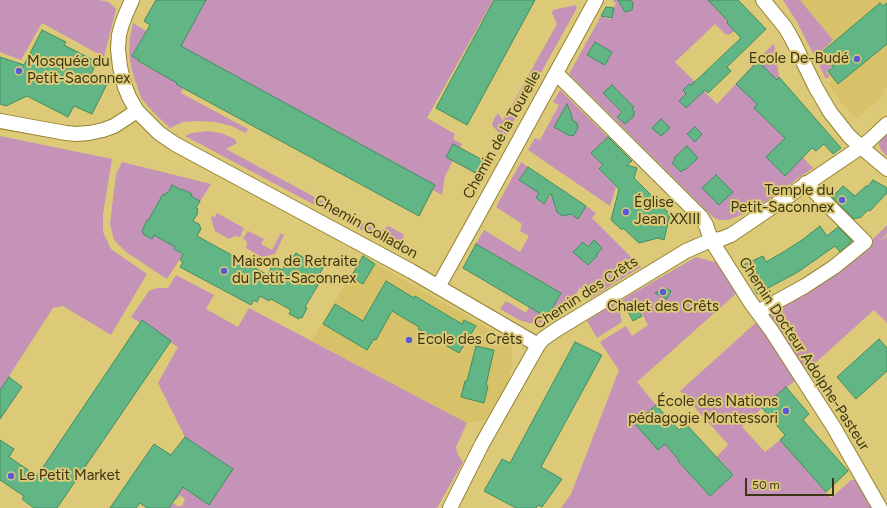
<!DOCTYPE html>
<html>
<head>
<meta charset="utf-8">
<style>
	body { margin:0 }
	#map { position:relative; width:887px; height:508px; overflow:hidden; background:#dcca79; font-family:Figtree,sans-serif }
	canvas { display:block }
	.scale { position:absolute; left:745px; top:478px; width:89px; height:18px; box-sizing:border-box; border:2px solid #3c3513; border-top:0; padding-left:5px; font-size:12px; line-height:14px; white-space:nowrap; color:#3c3513; -webkit-text-stroke:3px #dcca79; paint-order:stroke }
</style>
</head>
<body>
<div id="map">
<canvas width="887" height="508"></canvas>
<div class="scale">50 m</div>
</div>
<script>
const context = document.querySelector('canvas').getContext('2d');
context.lineJoin = 'round';
function fill(path, color) { context.fillStyle = color; context.fill(path, 'evenodd'); }
const toPath = rows => new Path2D(rows.map(r => 'M' + r).join(''));
function stroke(path, color, width, dash) { context.strokeStyle = color; context.lineWidth = width; context.lineCap = dash ? 'butt' : 'round'; context.setLineDash(dash || []); context.stroke(path); }
function write(font, color, halo, rows, align = 'center') {
  context.font = font + ' Figtree,sans-serif'; context.lineWidth = 4; context.setLineDash([]); context.textBaseline = 'middle'; context.strokeStyle = halo; context.fillStyle = color; for (const [text, x, y, turn = 0] of rows) {
    context.save(); context.translate(x, y); context.rotate((+turn || 0) * Math.PI / 180); context.textAlign = isNaN(turn) ? turn : align; if (halo) context.strokeText(text, 0, 0); context.fillText(text, 0, 0); context.restore();
  }
}
fill(toPath([
	[800,0,887,0,887,86,882,90,885,94,856,119,841,102,829,84,833,80,826,72,820,52,833,40],
	[362,256,505,338,512,349,512,365,507,384,485,420,475,421,467,423,312,341]
]), '#d7c269');
fill(toPath([
	[0,0,99,0,109,2,116,9,104,57,42,23,21,60,0,52],
	[206,0,493,0,427,118,455,134,453,139,462,144,445,176,442,195,321,129,189,61,176,84,183,88,181,93,248,129,246,133,231,126,215,122,199,121,183,122,170,128,155,114,141,98,132,71,129,54,130,37,133,23,146,31,132,56,139,60,138,62,170,79,178,49,183,42],
	[613,0,708,0,728,21,727,23,735,31,728,35,725,34,715,24,675,62,717,104,774,43,779,77,754,108,785,138,813,168,752,211,728,220,719,220,713,217,569,74,601,16,604,16,604,18,611,19,614,8,616,3,613,1],
	[783,0,800,0,833,40,820,52,833,66,826,72,830,76,826,79,797,22],
	[575,5,577,8,505,137,498,132,492,125,494,119,498,113,503,121,557,24,552,13,553,10],
	[560,90,608,137,603,165,599,170,616,187,610,206,528,150,535,138,540,140,559,105,553,102],
	[207,131,221,133,235,139,237,143,226,149,379,232,388,226,403,234,406,250,405,253,185,136,192,133],
	[887,133,887,156,881,150,878,142],
	[0,136,112,159,103,214,103,232,111,249,147,274,111,335,63,306,53,308,0,390],
	[122,162,211,184,196,208,198,209,197,212,198,213,177,248,175,247,174,249,183,254,167,279,126,252,114,240,110,224,116,174],
	[521,162,528,167,520,180,539,193,536,199,544,204,552,194,557,197,562,189,567,193,559,206,578,219,586,206,596,213,592,218,641,267,591,298,580,287,567,311,556,318,547,322,541,323,529,323,519,320,500,309,505,302,508,302,526,313,529,307,541,314,542,318,545,320,549,319,551,316,550,312,561,293,476,244,484,230,520,252,529,236,520,231,522,224,496,207],
	[217,213,244,228,240,237,237,236,233,237,229,239,215,231,211,218,212,216,215,217],
	[887,225,887,234,880,241,887,236,887,323,874,310,803,374,762,408,742,427,765,452,780,440,831,498,851,480,858,480,874,508,561,508,571,494,619,370,600,342,626,326,632,336,648,325,636,302,620,313,622,322,597,338,587,321,599,313,696,257,721,264,739,291,637,382,656,405,635,424,665,444,679,460,678,461,710,496,733,475,716,457,728,445,726,442,680,391,770,310,868,244],
	[248,231,264,239,261,244,272,250,281,233,284,235,275,254,262,257,246,248,247,244,246,241,243,238],
	[176,275,214,295,206,309,238,327,249,308,467,423,456,447,458,455,463,462,437,508,169,508,173,503,177,506,182,506,185,499,180,495,176,500,175,499,183,487,233,469,185,437,158,383,178,347,131,317,149,291,157,288,168,288]
]), '#c593b7');
const building = toPath([
	[156,0,206,0,181,46,435,185,419,216,183,88,176,84,177,83,138,61,139,60,132,56,150,25,144,21,156,0],
	[494,0,535,0,467,125,436,108,494,0],
	[618,0,628,0,633,2,632,10,625,12,618,0],
	[708,0,738,0,766,29,727,67,731,71,708,93,705,90,686,108,679,101,686,94,683,90,689,84,691,85,702,75,741,38,727,23,728,21,708,0],
	[880,3,883,6,887,3,887,44,838,84,828,71,834,67,822,52,880,3],
	[606,7,614,8,612,18,601,16,606,7],
	[42,30,66,42,64,45,97,62,91,74,108,82,92,114,74,106,68,117,27,96,6,106,0,104,0,57,24,65,42,30],
	[595,42,612,52,605,65,587,55,595,42],
	[758,61,777,80,779,77,841,148,833,154,824,144,816,151,812,148,785,176,766,157,785,138,754,108,757,104,736,84,758,61],
	[612,85,634,107,632,109,635,112,633,114,634,116,625,124,617,117,622,112,603,93,612,85],
	[567,104,572,116,572,120,577,123,578,128,574,135,570,136,554,127,567,104],
	[661,119,670,128,661,136,652,128,661,119],
	[695,127,702,134,695,142,687,134,695,127],
	[608,137,632,161,627,165,637,168,634,178,670,214,664,240,658,238,639,243,623,228,622,230,611,220,619,189,599,169,603,165,591,153,608,137],
	[453,144,488,163,481,176,446,157,453,144],
	[687,146,698,158,685,170,684,169,681,172,672,163,675,160,674,158,687,146],
	[528,167,586,206,578,219,571,214,562,216,557,212,551,193,544,204,536,198,539,193,519,180,528,167],
	[716,175,733,192,719,205,702,188,716,175],
	[873,180,887,188,887,193,870,211,868,210,861,217,854,219,832,197,843,186,855,196,866,186,868,186,873,180],
	[172,185,181,190,182,189,192,194,191,196,200,201,196,208,198,209,197,212,198,213,193,221,199,224,201,229,197,236,268,275,271,268,276,266,282,270,289,259,291,260,296,253,304,258,305,255,315,261,314,263,323,268,319,275,321,276,320,279,321,280,305,307,307,308,302,318,300,317,299,319,289,314,291,310,271,299,269,301,260,296,257,302,254,300,251,305,180,267,183,262,180,260,183,254,174,249,175,247,154,235,152,239,143,234,143,232,142,231,147,220,148,221,163,194,165,195,167,192,168,193,172,185],
	[820,226,827,236,838,227,852,241,840,252,835,246,798,272,757,294,743,265,763,256,766,262,785,251,802,240,820,226],
	[594,240,602,248,596,255,597,256,588,265,573,252,583,242,588,247,594,240],
	[476,244,561,293,550,312,551,316,549,319,545,320,542,318,541,314,463,268,476,244],
	[363,256,375,264,363,284,351,277,363,256],
	[386,281,414,298,415,296,462,324,464,320,476,326,459,353,418,329,419,327,392,311,376,340,374,339,367,350,323,324,335,304,363,321,386,281],
	[665,288,671,291,667,299,655,293,665,288],
	[635,305,642,316,633,321,627,310,635,305],
	[142,320,171,341,57,508,34,508,22,499,24,496,0,480,0,440,14,449,9,457,37,476,142,320],
	[879,339,887,348,887,371,856,399,837,377,879,339],
	[575,342,602,355,541,467,562,479,542,507,538,505,536,508,516,508,484,491,502,459,510,463,575,342],
	[476,346,494,350,486,385,488,386,484,403,461,397,465,381,467,381,476,346],
	[9,377,22,387,0,419,0,390,9,377],
	[786,387,809,414,803,420,848,471,826,492,780,440,785,435,762,408,786,387],
	[656,405,679,430,686,424,733,475,710,496,678,461,679,460,665,444,658,450,635,424,656,405],
	[185,437,233,469,209,505,183,487,169,508,147,508,140,503,136,508,110,508,154,444,171,455,185,437]
]);
fill(building, '#62b585');
stroke(building, '#408e62', 1);
const minor = toPath([
	[132,0,125,16,122,24,119,35,118,49,120,67,125,87,129,97,137,111,159,133,175,144,411,271,538,345],
	[763,0,785,27,792,39,816,88,830,112,849,136,861,147,887,169],
	[556,73,701,217,706,225,711,240,751,303,771,330,833,426,880,508],
	[0,121,66,133,76,134,89,133,103,130,114,126,137,111],
	[438,287,477,217,596,0],
	[758,312,805,286,834,267,865,242,806,183],
	[450,508,482,444,538,345,543,339,556,330,686,251,711,240,721,239,731,235,861,147,870,140,887,124]
]);
stroke(minor, '#958331', 16);
stroke(minor, '#fff', 14);
for (const [x, y, r, color] of [
	[857,59,4,"#565cd3"],
	[19,71,4,"#565cd3"],
	[842,200,4,"#565cd3"],
	[626,212,4,"#565cd3"],
	[224,271,4,"#565cd3"],
	[663,292,4,"#565cd3"],
	[409,340,4,"#565cd3"],
	[786,411,4,"#565cd3"],
	[11,476,4,"#565cd3"]
]) { const dot = new Path2D(); dot.arc(x, y, r, 0, 2 * Math.PI); context.fillStyle = color; context.fill(dot); stroke(dot, '#dcca79', 1.5); }
write('15px', '#3c3513', '#dcca79', [
	["Ecole De-Budé",849,59,"right"],
	["Mosquée du",27,62],
	["Petit-Saconnex",27,79],
	["Temple du",834,191,"right"],
	["Petit-Saconnex",834,208,"right"],
	["Église",634,203],
	["Jean XXIII",634,220],
	["Maison de Retraite",232,262],
	["du Petit-Saconnex",232,279],
	["Chalet des Crêts",663,307,"center"],
	["Ecole des Crêts",417,340],
	["École des Nations",778,402,"right"],
	["pédagogie Montessori",778,419,"right"],
	["Le Petit Market",19,476]
], 'left');
write('15px', '#3c3513', '#dcca79', [
	["Chemin de la Tourelle",502,135,-61],
	["Chemin Colladon",366,227,29],
	["Chemin des Crêts",586,293,-33],
	["Chemin Docteur Adolphe-Pasteur",804,354,57]
]);
</script>
</body>
</html>
